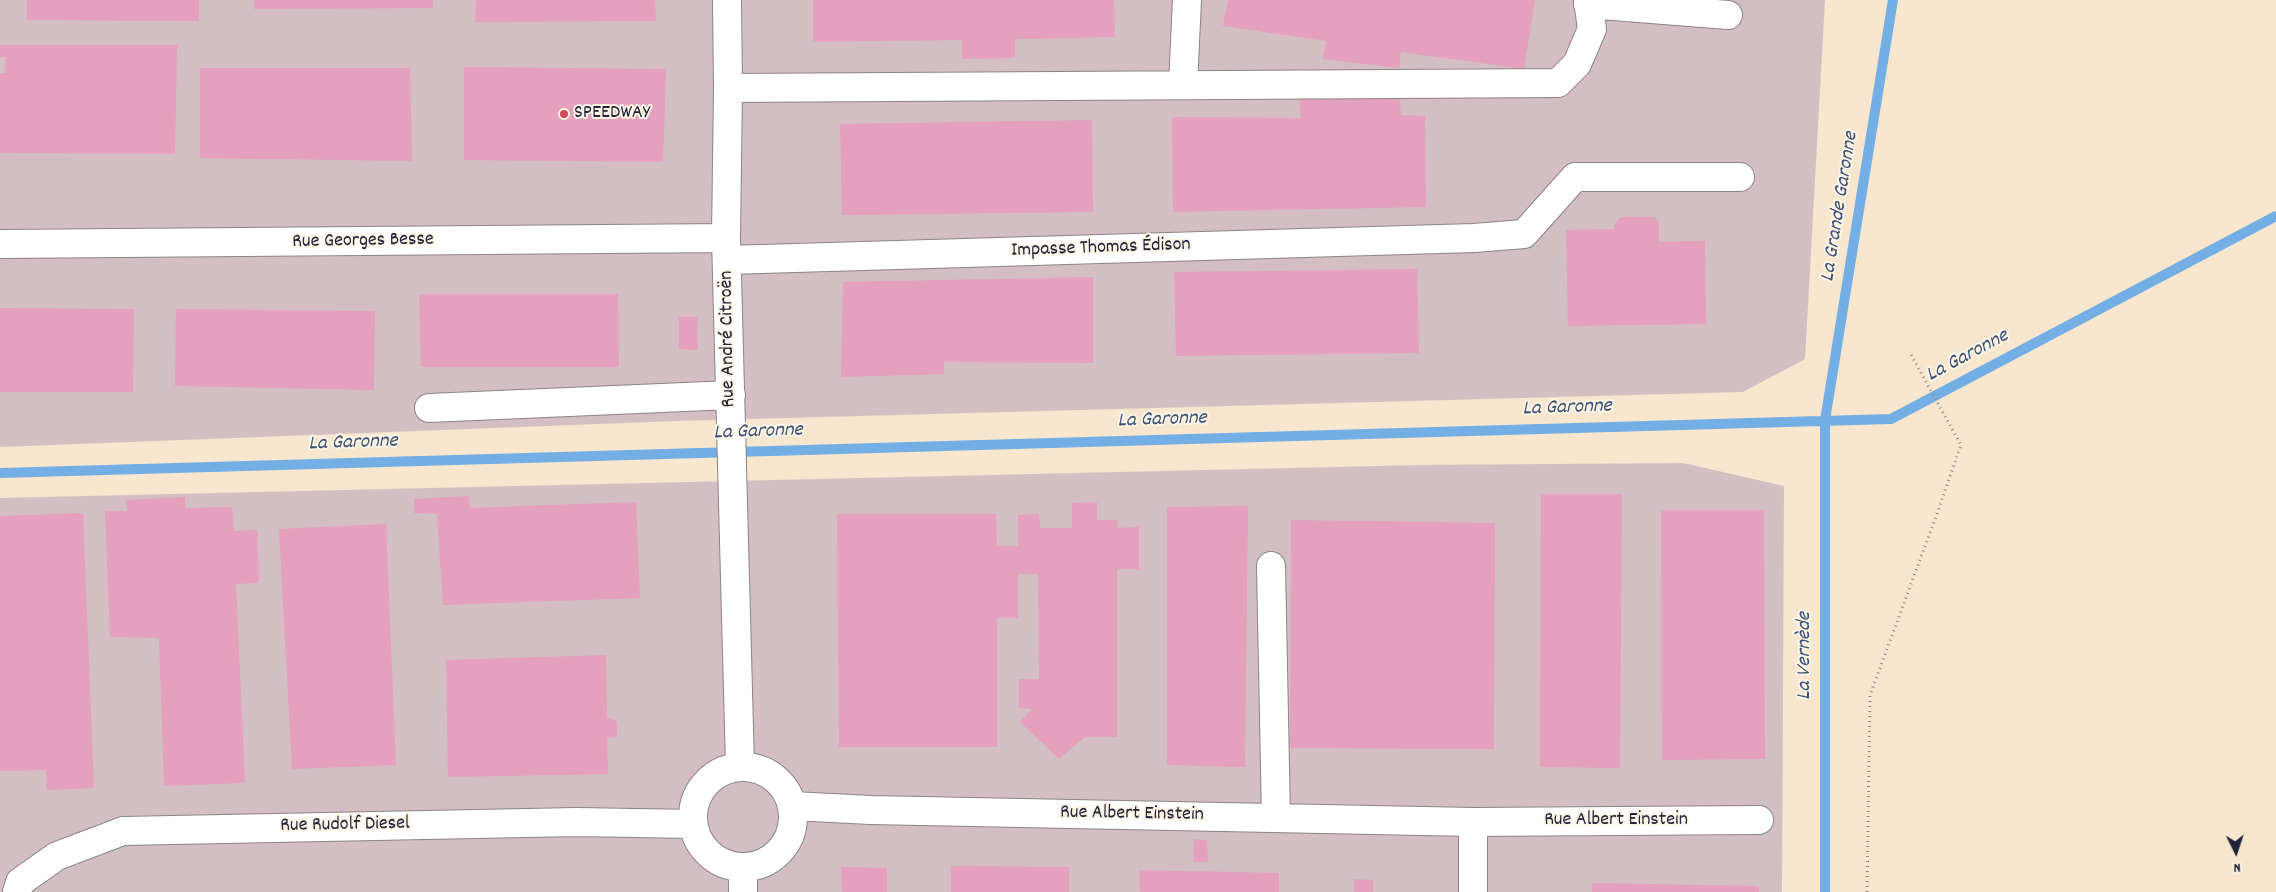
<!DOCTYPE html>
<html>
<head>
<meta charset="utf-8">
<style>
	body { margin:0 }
	#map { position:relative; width:2276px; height:892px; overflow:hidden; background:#f8e6ce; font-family:Dekko,sans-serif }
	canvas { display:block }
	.north { position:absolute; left:2211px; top:827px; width:50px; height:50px; -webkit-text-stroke:4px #fcf5e5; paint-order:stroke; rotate:176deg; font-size:14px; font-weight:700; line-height:20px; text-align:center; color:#22223b }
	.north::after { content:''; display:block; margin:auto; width:18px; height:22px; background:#22223b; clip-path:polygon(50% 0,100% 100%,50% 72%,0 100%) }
</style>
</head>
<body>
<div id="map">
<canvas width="2276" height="892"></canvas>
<div class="north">N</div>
</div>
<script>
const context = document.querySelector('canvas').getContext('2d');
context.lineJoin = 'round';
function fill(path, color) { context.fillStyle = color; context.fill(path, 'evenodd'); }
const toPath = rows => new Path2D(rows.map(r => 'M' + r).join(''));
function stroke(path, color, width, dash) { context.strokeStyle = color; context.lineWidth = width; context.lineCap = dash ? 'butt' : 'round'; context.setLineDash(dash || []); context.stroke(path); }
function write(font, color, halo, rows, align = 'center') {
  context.font = font + ' Dekko,sans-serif'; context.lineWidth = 4; context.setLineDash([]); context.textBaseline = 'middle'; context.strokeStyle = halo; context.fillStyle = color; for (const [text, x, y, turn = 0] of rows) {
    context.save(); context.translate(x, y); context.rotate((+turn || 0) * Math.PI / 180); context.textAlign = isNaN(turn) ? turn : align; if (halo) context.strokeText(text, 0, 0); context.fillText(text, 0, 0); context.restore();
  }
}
fill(toPath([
	[0,0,1825,0,1805,359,1743,392,676,421,0,447],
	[1683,463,1784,486,1782,892,0,892,0,498,1420,465]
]), '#d2bec3');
stroke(toPath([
	[0,473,1891,419,2276,216],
	[1825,892,1825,420,1893,0]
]), '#73afe4', 10);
fill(toPath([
	[27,0,199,0,199,21,27,20],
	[254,0,433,0,433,8,254,9],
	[476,0,655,0,656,21,475,22],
	[813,0,1114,0,1115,37,1015,39,1015,58,962,59,962,40,813,42],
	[1228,0,1535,0,1524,69,1401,52,1399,68,1323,59,1326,41,1223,26],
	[0,45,177,45,175,154,0,153,0,73,5,73,6,57,0,57],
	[464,67,666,69,663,162,464,160],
	[200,68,410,68,412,161,200,158],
	[1399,93,1401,115,1425,116,1426,207,1173,212,1172,117,1301,118,1299,94],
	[1092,120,1093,212,842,215,840,124],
	[1621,217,1654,217,1659,222,1659,242,1705,241,1706,324,1568,326,1566,230,1614,229,1614,225],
	[1417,269,1419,353,1176,356,1174,272],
	[1093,277,1093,363,944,362,944,374,841,377,843,282],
	[419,294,618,294,619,367,421,367],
	[0,308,134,309,133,392,0,392],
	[176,309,375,311,374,390,175,386],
	[679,317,697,317,698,350,679,349],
	[1541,494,1622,494,1620,768,1540,767],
	[469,496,470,508,636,502,640,598,443,605,437,514,414,513,414,499],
	[185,497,185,508,232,507,234,531,257,530,259,583,236,584,245,783,164,786,159,638,110,637,105,511,127,511,126,500],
	[1097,502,1097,520,1118,520,1117,528,1139,527,1139,569,1117,569,1117,737,1085,737,1059,759,1020,722,1032,709,1019,708,1019,679,1039,679,1038,574,1018,574,1018,618,997,618,997,747,839,747,837,514,996,514,997,546,1018,546,1018,515,1039,514,1040,528,1072,528,1072,503],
	[1248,506,1245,767,1167,765,1167,507],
	[1661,510,1764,510,1765,759,1662,760],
	[83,513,94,788,47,790,46,770,0,771,0,516],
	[1291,520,1495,523,1494,749,1290,748],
	[386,524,396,765,292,769,279,529],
	[606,655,607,718,614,719,617,723,617,733,615,738,607,738,608,774,448,777,446,660],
	[1194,839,1207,840,1208,862,1193,862],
	[951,866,1069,867,1069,892,951,892],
	[841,867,887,868,887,892,842,892],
	[1139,870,1279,873,1279,892,1140,892],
	[1354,879,1373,880,1373,892,1354,892],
	[1592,883,1759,886,1759,892,1592,892]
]), '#e4a0bc');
const minor = toPath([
	[727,0,728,88,726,238,740,767],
	[1588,4,1728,15],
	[1183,85,1187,0],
	[728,88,1558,83,1577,64,1592,29,1588,0],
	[0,244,726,238],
	[727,260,1474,238,1524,234,1575,177,1740,177],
	[429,408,731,395],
	[1271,566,1276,818],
	'693 817a50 50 0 1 1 100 0a50 50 0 1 1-100 0Z',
	[792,806,871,810,1473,822,1759,820],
	[1473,822,1473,892],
	[743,868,743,892],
	[17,892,20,882,57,856,123,831,577,822,693,824]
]);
stroke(minor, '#8d8484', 30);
stroke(toPath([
	[1867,892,1870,695,1938,511,1961,445,1910,353]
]), '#8d8484', 3, [1, 4]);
stroke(minor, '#fff', 28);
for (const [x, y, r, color] of [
	[564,114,5,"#d1495b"]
]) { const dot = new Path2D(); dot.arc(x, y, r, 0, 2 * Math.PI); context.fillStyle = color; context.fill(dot); stroke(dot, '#fcf5e5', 2); }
write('20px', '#22223b', '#fcf5e5', [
	["SPEEDWAY",574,114]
], 'left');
write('20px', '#22223b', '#fcf5e5', [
	["Rue Georges Besse",363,242,-1],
	["Impasse Thomas Édison",1101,249,-2],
	["Rue André Citroën",729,339,-91],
	["Rue Albert Einstein",1132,815,1],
	["Rue Albert Einstein",1616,821],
	["Rue Rudolf Diesel",345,826,-1]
]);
write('italic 21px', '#3e5376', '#fcf5e5', [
	["La Grande Garonne",1841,207,-81],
	["La Garonne",1968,357,-28],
	["La Garonne",1567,409,-2],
	["La Garonne",1162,421,-2],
	["La Garonne",758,433,-2],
	["La Garonne",353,444,-2],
	["La Vernède",1806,656,-90]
]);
</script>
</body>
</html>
